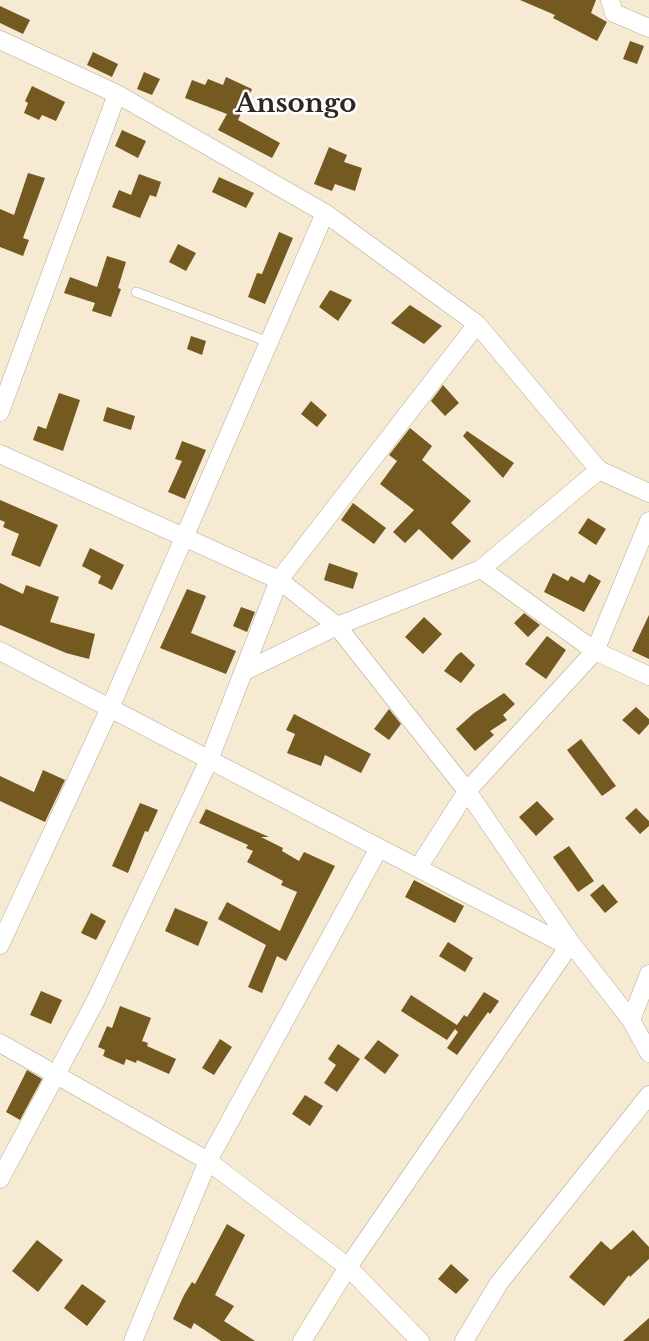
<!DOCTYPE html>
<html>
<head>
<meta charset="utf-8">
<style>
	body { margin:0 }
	canvas { display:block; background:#f6ead3 }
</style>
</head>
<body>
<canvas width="649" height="1341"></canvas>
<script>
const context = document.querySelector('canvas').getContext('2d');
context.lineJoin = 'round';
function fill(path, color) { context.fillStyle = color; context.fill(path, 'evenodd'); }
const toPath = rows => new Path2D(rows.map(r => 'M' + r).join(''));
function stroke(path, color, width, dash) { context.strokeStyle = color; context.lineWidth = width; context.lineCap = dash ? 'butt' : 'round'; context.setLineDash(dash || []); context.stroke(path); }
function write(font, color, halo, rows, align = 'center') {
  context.font = font + ' "Libre Baskerville",serif'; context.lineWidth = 5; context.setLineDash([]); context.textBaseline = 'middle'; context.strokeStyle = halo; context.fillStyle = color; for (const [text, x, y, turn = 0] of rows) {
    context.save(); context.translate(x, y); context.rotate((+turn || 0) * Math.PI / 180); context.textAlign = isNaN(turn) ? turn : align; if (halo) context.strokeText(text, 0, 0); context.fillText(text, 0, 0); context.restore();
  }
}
fill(toPath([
	[520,0,596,0,591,13,607,22,597,41,553,18,555,15],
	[0,6,30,20,23,34,0,23],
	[630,41,644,46,637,64,623,59],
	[93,52,118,64,112,77,87,65],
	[144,72,160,79,152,95,137,89],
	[226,77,252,89,238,120,280,143,272,158,218,130,227,114,185,98,192,80,205,85,208,79,223,85],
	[32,86,65,102,56,121,42,115,39,120,24,113,28,103,25,101],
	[122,130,146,141,138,158,115,146],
	[329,147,347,155,344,162,362,168,355,191,335,184,332,191,314,184],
	[28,173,45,178,23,238,29,240,23,256,0,247,0,209,14,215],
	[139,174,161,182,156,197,150,195,140,218,112,207,119,190,131,195],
	[219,177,254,193,246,208,212,192],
	[279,232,293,238,265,304,248,297,257,273,262,274],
	[178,244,196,253,186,271,169,262],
	[107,256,126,262,118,288,121,289,111,317,92,311,95,303,64,293,70,277,97,287],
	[330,290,352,300,338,321,319,307],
	[410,305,442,326,424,344,391,323],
	[191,336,206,341,202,355,187,349],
	[443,385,459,403,445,416,431,401],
	[59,393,80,400,63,451,33,440,38,426,46,429],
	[311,401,327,415,317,427,301,414],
	[107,407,135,416,131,430,103,421],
	[410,428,432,446,422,460,471,501,451,523,471,541,452,560,419,529,405,543,393,532,414,510,380,484,397,461,389,455],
	[467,431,514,463,503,478,463,436],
	[182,441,206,450,185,499,168,492,182,461,175,459],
	[0,500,58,525,40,567,11,555,19,534,3,527,5,522,0,520],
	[353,503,386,528,374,544,341,520],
	[588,518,606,529,596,545,578,533],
	[90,548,124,565,112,590,98,583,101,576,82,566],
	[329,563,358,573,353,589,324,580],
	[553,573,568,581,571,576,584,583,589,574,601,581,584,612,544,592],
	[0,583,23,594,26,585,59,597,50,622,95,634,89,659,66,653,0,625],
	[187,589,206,596,191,633,236,651,226,674,160,648],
	[241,607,255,612,247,632,233,626],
	[524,613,540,625,528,637,514,623],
	[649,615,649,659,632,651],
	[424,617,442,634,423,654,405,637],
	[547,636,566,650,546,679,525,664],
	[461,652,475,665,461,683,444,671,456,656],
	[504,693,515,704,503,715,507,720,490,731,494,735,475,751,456,729,474,713],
	[636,707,649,719,649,724,639,735,622,720],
	[389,709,401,724,389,740,374,729],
	[294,714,371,754,361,773,325,755,321,766,287,753,295,734,286,730],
	[581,739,616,786,602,796,567,750],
	[43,770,65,780,45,822,0,801,0,776,34,792],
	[537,801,554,819,536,836,519,817],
	[140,803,158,810,148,832,145,831,128,873,112,866],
	[636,808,649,821,649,826,640,834,625,818],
	[206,809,269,837,261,837,283,848,282,851,299,861,304,852,335,866,286,961,277,956,262,993,248,987,266,945,218,919,227,902,280,931,297,892,281,885,283,881,247,862,253,851,246,848,248,845,199,823],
	[569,846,594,881,578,892,553,857],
	[414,880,464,906,455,923,405,897],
	[603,884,618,902,605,913,590,895],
	[175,908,208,922,198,946,165,931],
	[91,913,106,921,96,940,81,933],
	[448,942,473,958,465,972,439,956],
	[41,991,62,1000,51,1024,30,1015],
	[484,992,499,1001,490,1014,488,1012,457,1055,447,1048,458,1032,455,1029,447,1040,401,1011,411,995,457,1025,464,1015,467,1017],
	[120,1006,151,1018,142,1041,148,1043,147,1046,176,1059,169,1074,137,1060,136,1063,126,1059,124,1065,103,1056,105,1050,98,1047,107,1026,112,1028],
	[220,1039,232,1047,214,1075,202,1068],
	[378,1040,399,1055,385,1074,364,1058],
	[338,1044,360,1059,337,1092,324,1083,336,1065,328,1059],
	[27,1070,42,1079,20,1120,6,1112],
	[305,1095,323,1106,310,1126,292,1114],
	[227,1224,245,1235,215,1295,234,1306,224,1321,255,1341,221,1341,194,1323,191,1329,173,1319,184,1295,192,1282,195,1284],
	[633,1230,649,1247,649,1259,630,1277,629,1275,604,1306,569,1277,601,1241,611,1250],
	[37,1240,63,1260,38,1292,12,1271],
	[451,1264,469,1280,456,1294,438,1279],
	[82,1284,106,1301,87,1326,64,1308],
	[649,1318,649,1341,623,1341]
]), '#745920');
const service = toPath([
	[136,292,269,342]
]);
const minor = toPath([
	[610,0,614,13,649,28],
	[0,40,117,94,325,213,477,324,599,470,649,493],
	[0,412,117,94],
	[0,454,279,580,337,626,467,791,571,943,631,1020,649,1053],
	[481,569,595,651,649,676],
	[0,651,568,946],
	[243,672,337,626,481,569,599,470],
	[418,868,467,791,595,651,649,521],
	[0,945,110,708,325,213],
	[631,1020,649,974],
	[0,1043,208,1161,348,1267,420,1341],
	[0,1179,95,1002,209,760,279,580,477,324],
	[133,1341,208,1161,379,848],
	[302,1341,348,1267,571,943],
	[464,1341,499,1283,649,1095]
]);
stroke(service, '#b6aa95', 10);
stroke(minor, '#b6aa95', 19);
stroke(service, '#fff', 9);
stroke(minor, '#fff', 18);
write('bold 26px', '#2d2820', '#fff', [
	["Ansongo",296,105]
]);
</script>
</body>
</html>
